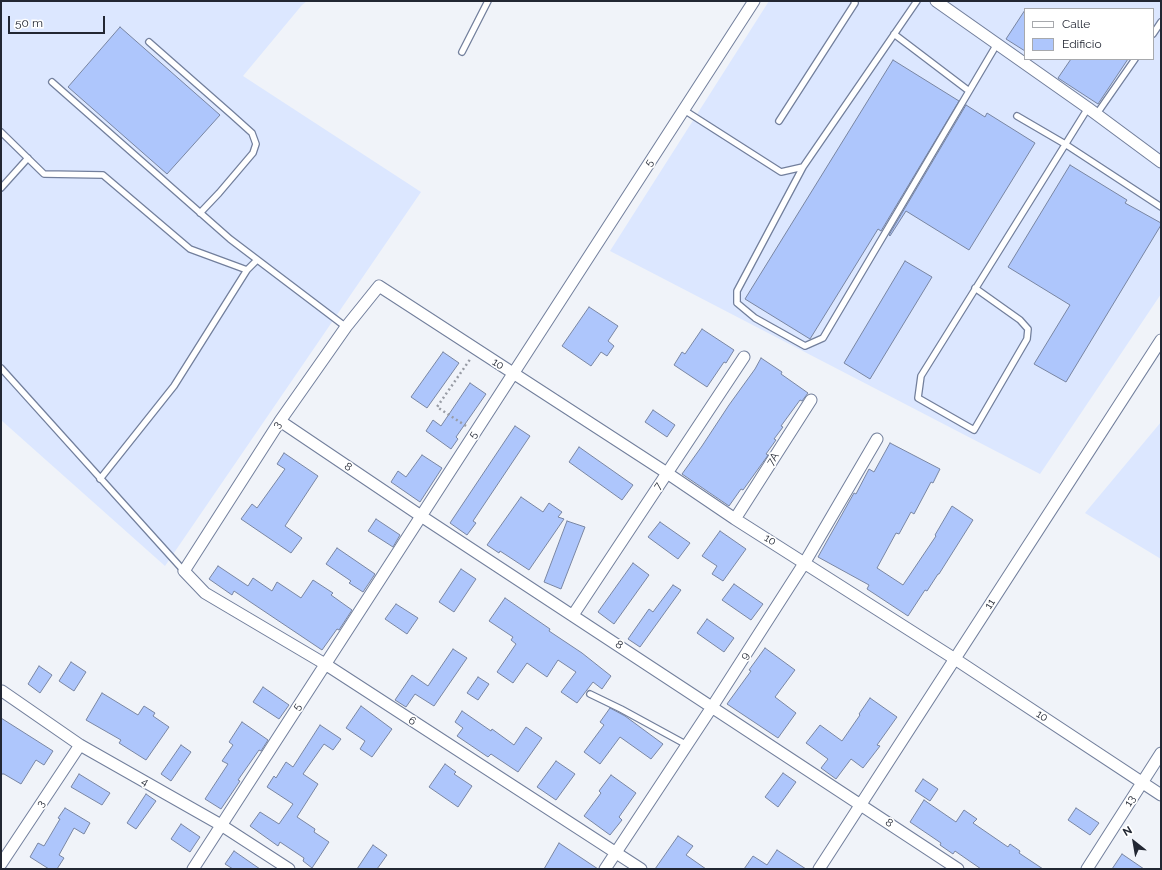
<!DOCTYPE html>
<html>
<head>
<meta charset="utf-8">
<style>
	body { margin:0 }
	#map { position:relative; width:1162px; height:870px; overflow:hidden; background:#f0f3f9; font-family:Raleway,sans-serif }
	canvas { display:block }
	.frame { position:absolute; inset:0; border:2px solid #222733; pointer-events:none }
	.legend { position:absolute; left:1024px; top:8px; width:130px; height:52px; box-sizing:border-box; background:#fff; border:1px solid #a7a9ad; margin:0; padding:5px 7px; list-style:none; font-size:12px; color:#222733 }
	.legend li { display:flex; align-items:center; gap:8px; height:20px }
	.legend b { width:20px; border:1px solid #a7a9ad }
	.north { position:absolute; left:1114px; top:822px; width:40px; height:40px; -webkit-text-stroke:3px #fff; paint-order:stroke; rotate:329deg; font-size:11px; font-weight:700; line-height:16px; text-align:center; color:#222733 }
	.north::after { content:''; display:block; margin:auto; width:14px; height:18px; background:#222733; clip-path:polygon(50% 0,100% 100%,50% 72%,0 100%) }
	.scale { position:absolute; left:8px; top:16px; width:97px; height:18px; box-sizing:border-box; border:2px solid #222733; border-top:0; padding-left:5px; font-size:12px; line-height:14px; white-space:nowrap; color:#222733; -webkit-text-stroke:3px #fff; paint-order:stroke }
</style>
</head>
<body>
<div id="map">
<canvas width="1162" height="870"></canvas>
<div class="frame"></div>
<ul class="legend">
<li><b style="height:5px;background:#fff"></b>Calle</li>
<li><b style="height:11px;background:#aec6fc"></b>Edificio</li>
</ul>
<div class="north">N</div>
<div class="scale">50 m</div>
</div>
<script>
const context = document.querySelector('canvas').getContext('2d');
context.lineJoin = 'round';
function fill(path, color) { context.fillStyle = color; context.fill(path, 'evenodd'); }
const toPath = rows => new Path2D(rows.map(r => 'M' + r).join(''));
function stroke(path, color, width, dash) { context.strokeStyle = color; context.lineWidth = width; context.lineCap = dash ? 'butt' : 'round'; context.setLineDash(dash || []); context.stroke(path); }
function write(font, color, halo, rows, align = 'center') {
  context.font = font + ' Raleway,sans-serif'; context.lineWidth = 3.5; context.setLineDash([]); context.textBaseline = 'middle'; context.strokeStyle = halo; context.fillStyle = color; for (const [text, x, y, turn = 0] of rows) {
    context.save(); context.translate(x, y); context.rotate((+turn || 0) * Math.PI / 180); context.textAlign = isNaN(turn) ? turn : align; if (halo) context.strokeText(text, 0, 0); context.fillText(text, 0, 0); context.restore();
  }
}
fill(toPath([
	[1,1,307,1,302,5,243,76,421,192,165,566,1,420],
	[769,1,1161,1,1161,294,1040,474,610,251],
	[1025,9,1153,9,1153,59,1025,59],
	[1161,422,1161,559,1085,513]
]), '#dce7ff');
const building = toPath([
	[1025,10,1025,51,1006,39,1025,10],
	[120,27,220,115,167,174,68,87,120,27],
	[1071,59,1128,59,1098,104,1058,78,1071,59],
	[893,60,959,101,881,231,878,229,810,339,745,299,893,60],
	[966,105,985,117,987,113,1035,143,969,250,906,211,890,236,889,235,966,105],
	[1070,165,1127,200,1125,203,1161,223,1161,225,1066,382,1034,364,1070,305,1008,267,1070,165],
	[905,261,932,277,870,379,844,363,905,261],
	[589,307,618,326,608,341,614,346,607,356,601,352,591,366,562,346,589,307],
	[702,329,734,350,726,363,724,362,707,387,674,365,682,352,685,354,702,329],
	[443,352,459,363,427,408,411,397,443,352],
	[761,358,782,372,781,374,808,393,802,401,800,400,781,426,783,427,774,439,776,440,766,454,768,455,766,458,743,490,741,489,729,506,682,474,702,446,729,405,755,369,761,358],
	[470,383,486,394,456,437,458,439,451,449,426,431,433,420,441,426,470,383],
	[653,410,675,425,667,437,645,422,653,410],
	[515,426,530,436,473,521,476,523,467,535,450,523,515,426],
	[890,443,940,469,933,483,931,482,914,514,911,512,899,534,896,533,877,568,903,585,936,536,935,535,952,506,973,520,939,574,938,574,927,591,925,590,908,616,867,589,869,585,818,557,854,493,856,494,869,469,874,472,890,443],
	[579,447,633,485,622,500,569,462,579,447],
	[284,453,318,476,285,526,302,538,291,553,241,519,252,504,257,508,285,469,277,464,284,453],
	[422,455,442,468,420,502,391,482,398,471,406,477,422,455],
	[521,497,543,512,549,503,562,512,558,517,564,519,529,570,500,551,499,553,487,545,521,497],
	[376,519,400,535,393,547,368,531,376,519],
	[567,521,585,527,561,589,544,582,567,521],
	[660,522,690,543,678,559,648,537,660,522],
	[720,531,746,549,723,581,712,574,717,566,702,556,720,531],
	[337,548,375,574,363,592,349,583,351,581,326,564,337,548],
	[633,563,649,575,614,624,598,612,633,563],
	[218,566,248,586,253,578,272,591,277,582,301,598,313,580,333,593,331,595,352,610,339,630,337,629,322,650,234,591,232,595,209,579,218,566],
	[461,569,476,579,454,612,439,602,461,569],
	[734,584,763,604,751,620,722,600,734,584],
	[673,585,681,590,640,647,628,639,649,609,653,612,673,585],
	[505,598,550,629,549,631,582,653,611,676,602,689,593,682,577,703,561,692,576,672,558,660,547,677,527,663,513,683,497,672,516,644,511,640,513,637,489,621,505,598],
	[396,604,418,618,407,634,385,619,396,604],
	[707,619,734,638,724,652,697,633,707,619],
	[765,648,795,670,775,697,796,713,778,738,727,704,751,671,749,670,765,648],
	[453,649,467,658,434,706,415,694,406,707,395,700,412,675,428,686,453,649],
	[71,662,86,672,74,691,59,681,71,662],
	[39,666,52,675,40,693,28,684,39,666],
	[478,677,489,684,478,700,467,693,478,677],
	[263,687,289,705,279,719,253,702,263,687],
	[102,693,138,715,144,706,155,713,153,716,169,727,146,760,119,743,121,740,86,720,102,693],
	[870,698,897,717,877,745,880,746,863,768,851,759,836,779,821,768,828,759,806,743,820,725,842,741,860,715,859,714,870,698],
	[361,706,392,729,372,757,360,749,365,741,346,728,361,706],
	[610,708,625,716,663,744,651,759,620,737,600,764,584,752,604,725,600,722,610,708],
	[462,711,491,731,492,729,514,745,526,727,542,738,518,772,491,754,488,757,457,736,463,728,455,722,462,711],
	[1,718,53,751,44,765,36,760,21,784,4,774,1,774,1,718],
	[242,722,268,740,261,751,259,750,238,780,240,781,221,809,205,799,228,764,222,761,233,745,229,742,242,722],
	[320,725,341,739,333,750,324,744,303,774,318,784,297,817,315,829,314,832,329,842,312,868,303,861,304,858,280,842,278,846,250,826,260,812,279,824,293,804,267,787,274,776,276,778,286,762,293,767,320,725],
	[181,745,191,752,171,781,161,774,181,745],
	[556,761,575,774,556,800,537,787,556,761],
	[445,764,456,772,454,774,472,786,458,807,429,787,445,764],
	[783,773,796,782,778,807,765,797,783,773],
	[79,774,110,793,102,805,71,787,79,774],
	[611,775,636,793,619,817,622,820,610,835,584,816,601,793,599,791,611,775],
	[923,779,938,789,930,801,915,791,923,779],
	[146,794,156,801,136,829,127,823,146,794],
	[924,800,956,822,964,810,977,819,973,823,1008,847,1010,844,1020,851,1019,853,1043,869,981,869,955,851,953,854,940,845,941,843,910,822,924,800],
	[65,808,90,823,84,834,74,828,59,855,64,858,57,869,49,869,30,857,38,843,44,846,60,819,58,818,65,808],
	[1076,808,1099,823,1090,835,1068,820,1076,808],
	[181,824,200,837,190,852,171,839,181,824],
	[678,836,693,846,686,855,706,869,655,869,678,836],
	[559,843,598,869,544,869,559,843],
	[373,845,387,855,377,869,357,869,373,845],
	[777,850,806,869,744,869,753,856,767,865,777,850],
	[234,851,260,869,233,869,225,864,234,851],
	[1122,854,1144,869,1112,869,1122,854]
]);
fill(building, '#aec6fc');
stroke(building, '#7986a3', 1);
const lane = toPath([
	[894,34,969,91],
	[1153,34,1161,22],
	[149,42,232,115,252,133,256,144,253,153,219,193,200,213],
	[462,52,488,1],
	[52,82,230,239,346,327],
	[684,110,781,172,803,167,917,1],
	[1096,115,1135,59],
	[1017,116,1065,144,1161,207],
	[779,121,855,3,854,1],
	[1,132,44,174,103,175,190,249,247,270,257,260],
	[803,167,737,291,737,303,755,318,805,346,823,338,997,44],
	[1,188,28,158],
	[975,288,1020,320,1028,329,1027,339,974,430,918,398,921,376,1088,108],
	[1,368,184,571],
	[100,479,174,386,247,270],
	[590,694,621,709,687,745]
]);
const street = toPath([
	[936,1,1088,108,1161,162],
	[280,421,421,516,958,869],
	[735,519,811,400],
	[573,615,744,357],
	[2,691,80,745,221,825,289,869],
	[1,864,80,745],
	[193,869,754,1],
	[605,869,712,707,805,562,877,439],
	[641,869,325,664,205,593,184,571,280,421,346,327,379,286,667,473,735,519,955,659,1161,795],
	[819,869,1161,340],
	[1087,869,1161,753]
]);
stroke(lane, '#727f9c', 8);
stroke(street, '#727f9c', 13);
stroke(toPath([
	[466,426,437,407,471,358]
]), '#989ca5', 2.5, [2, 3]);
stroke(lane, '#fff', 5.5);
stroke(street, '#fff', 11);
write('11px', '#222733', '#fff', [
	["5",649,163,-57],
	["10",498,364,33],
	["3",277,425,-57],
	["5",473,435,-57],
	["7A",773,459,-57],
	["8",348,467,34],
	["7",658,486,-56],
	["10",770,540,32],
	["11",990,604,-57],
	["8",619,645,33],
	["9",745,656,-57],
	["5",297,707,-57],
	["10",1042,716,33],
	["6",412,721,33],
	["4",145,782,30],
	["13",1130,801,-57],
	["3",41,804,-56],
	["8",889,823,34]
]);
</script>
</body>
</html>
